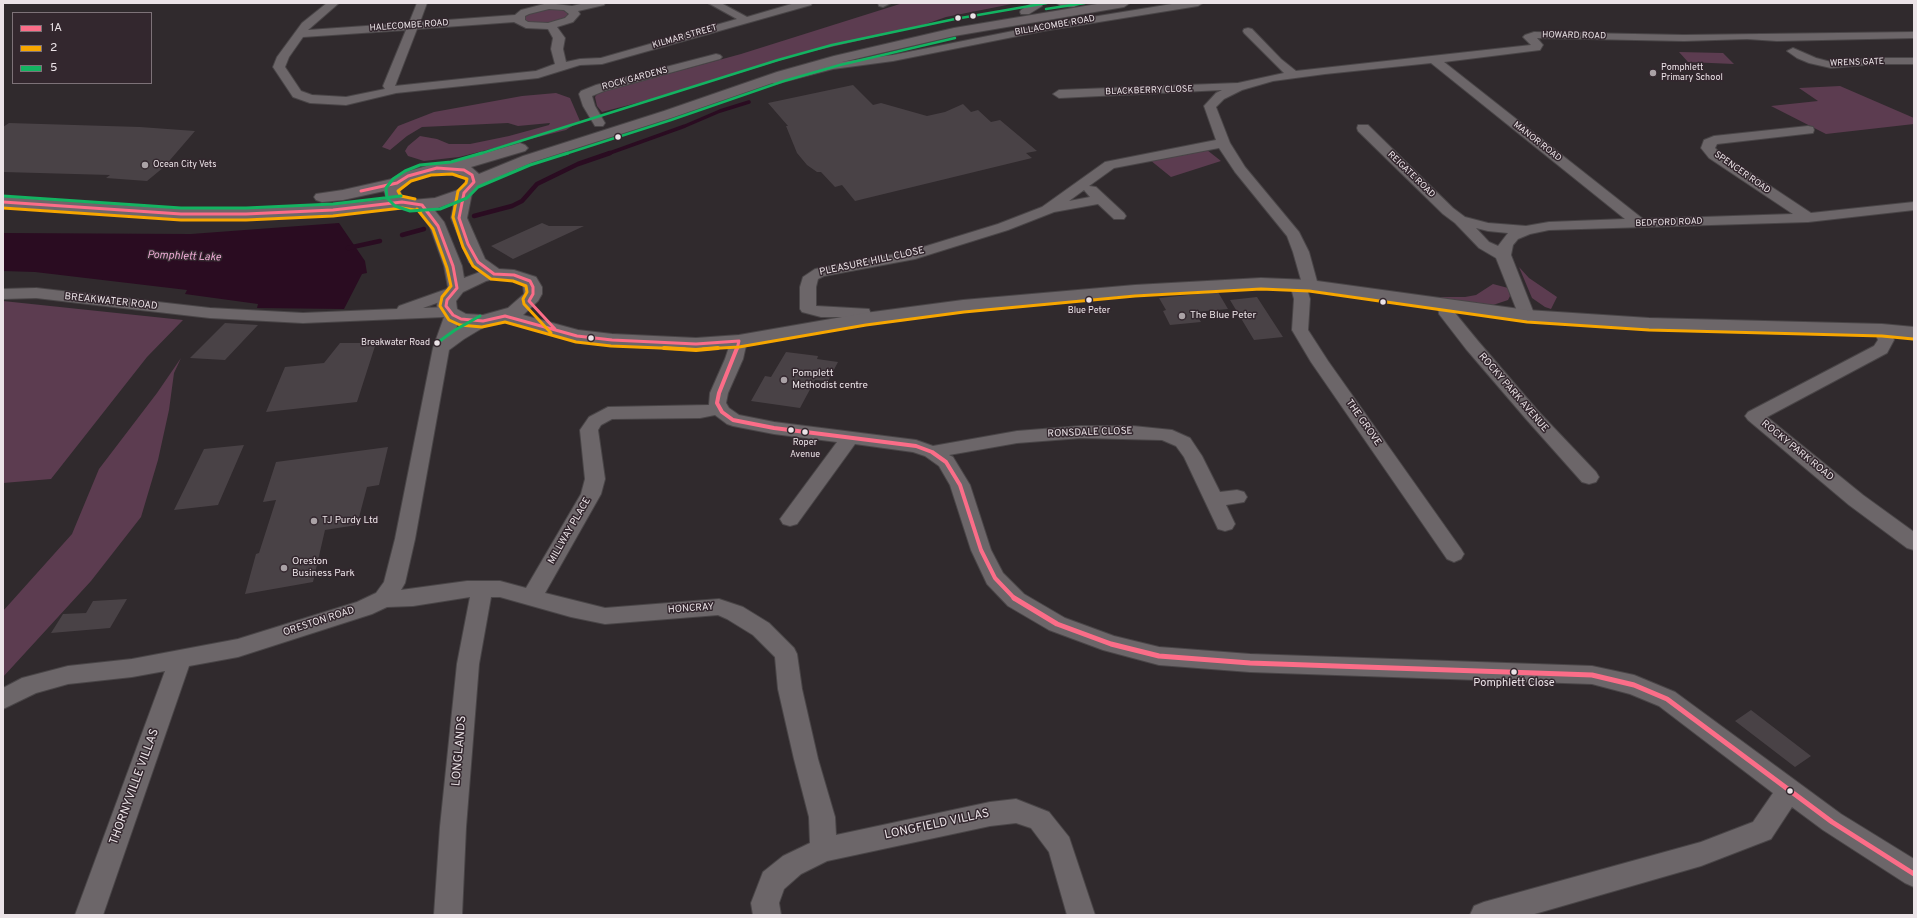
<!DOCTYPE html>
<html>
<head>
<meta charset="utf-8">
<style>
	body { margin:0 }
	#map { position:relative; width:1917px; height:918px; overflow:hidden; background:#302a2d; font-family:Overpass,sans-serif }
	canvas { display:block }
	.frame { position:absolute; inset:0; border:4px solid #ebe3e7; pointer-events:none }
	.legend { position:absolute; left:12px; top:12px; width:140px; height:72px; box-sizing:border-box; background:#33272e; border:1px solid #7d7278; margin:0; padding:5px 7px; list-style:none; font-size:12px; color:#ebe3e7 }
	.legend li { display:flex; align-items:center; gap:8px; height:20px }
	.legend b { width:20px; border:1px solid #7d7278 }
</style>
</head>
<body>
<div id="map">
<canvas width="1917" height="918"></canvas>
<div class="frame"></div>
<ul class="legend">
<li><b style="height:5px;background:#fb6d88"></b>1A</li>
<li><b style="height:5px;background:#f7a600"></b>2</li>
<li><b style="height:5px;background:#13b361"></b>5</li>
</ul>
</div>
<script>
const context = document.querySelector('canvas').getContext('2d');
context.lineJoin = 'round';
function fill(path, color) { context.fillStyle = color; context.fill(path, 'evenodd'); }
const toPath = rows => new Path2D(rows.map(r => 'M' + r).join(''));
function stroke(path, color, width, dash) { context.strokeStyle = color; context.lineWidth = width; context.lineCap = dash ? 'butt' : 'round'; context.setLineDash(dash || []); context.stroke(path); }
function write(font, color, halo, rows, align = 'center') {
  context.font = font + ' Overpass,sans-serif'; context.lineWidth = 3; context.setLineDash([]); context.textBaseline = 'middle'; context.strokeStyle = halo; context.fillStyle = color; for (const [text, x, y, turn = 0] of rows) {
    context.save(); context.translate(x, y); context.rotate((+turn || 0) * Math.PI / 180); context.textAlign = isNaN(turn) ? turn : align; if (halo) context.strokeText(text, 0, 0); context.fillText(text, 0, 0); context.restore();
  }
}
fill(toPath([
	[903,3,1017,3,946,17,914,28,801,54,675,93,602,112,597,106,595,97,598,93,741,54],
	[543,9,561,9,567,13,568,15,563,20,543,24,526,22,524,17,526,14],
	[1679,52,1723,53,1734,64,1688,62],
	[1840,86,1914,118,1914,124,1826,134,1771,106,1818,101,1799,88],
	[556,93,570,98,580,121,566,130,459,157,424,161,408,156,405,151,408,146,420,136,437,139,449,144,470,144,509,136,549,125,550,123,518,126,508,123,422,127,407,136,390,150,382,147,398,126,434,112,522,96],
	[1207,150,1221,161,1171,177,1150,160],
	[1519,267,1529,278,1557,297,1551,309,1545,307,1532,298],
	[1493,284,1508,288,1510,296,1508,300,1493,305,1481,305,1428,297,1465,297,1476,295],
	[3,301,183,320,147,357,51,479,3,483],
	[181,358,174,373,169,410,158,460,141,517,91,581,3,677,3,611,72,534,99,469,157,393]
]), '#5c3c50');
fill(toPath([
	[339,223,365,261,367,273,362,274,344,309,257,308,258,304,185,294,187,290,35,272,3,271,3,233,191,234]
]), '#2a0c21');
stroke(toPath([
	[607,154,685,126,720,111,749,102]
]), '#2a0c21', 3.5);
stroke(toPath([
	[474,216,512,206,522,201,537,184,578,164,610,153],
	[402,235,424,229],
	[348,248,380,241]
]), '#2a0c21', 4.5);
fill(toPath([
	[853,85,873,105,881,103,927,116,945,112,963,104,971,112,978,110,991,122,1000,120,1037,151,1026,153,1032,158,855,201,842,185,835,187,821,172,817,172,807,165,797,153,786,126,788,126,768,103],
	[9,123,140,127,195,131,164,167,147,181,106,178,110,175,3,172,3,127],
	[542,223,549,226,584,226,513,259,491,246],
	[1218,292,1228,309,1195,312,1201,322,1170,325,1163,311,1166,310,1159,298],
	[1257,297,1283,337,1254,340,1230,300],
	[225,323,258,325,225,360,190,358],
	[340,343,376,343,357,402,266,412,285,367,324,363],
	[786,352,818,356,817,359,838,362,828,381,815,380,800,408,751,401,765,376,771,377],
	[244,445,218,505,174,510,204,449],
	[388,447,379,485,367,487,357,525,325,530,313,582,245,594,256,554,259,553,276,500,263,502,276,462],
	[127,599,110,628,51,633,63,614,86,613,93,601],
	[1751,710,1811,756,1795,767,1735,721]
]), '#494246');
const minor = toPath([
	[327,3,339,3,308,30,409,23,417,3,427,3,420,22,515,15,521,10,548,3,572,6,585,3,605,3,604,5,578,11,580,14,573,22,557,27,565,38,563,49,566,62,580,59,601,58,737,19,708,3,721,3,747,17,795,3,812,3,811,5,602,64,580,65,538,78,396,93,346,105,310,103,293,97,273,67,277,57,302,23,327,3],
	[549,9,564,10,569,14,565,18,548,23,528,22,525,20,525,16,529,14,549,9],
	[514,22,526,28,548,29,553,38,551,49,555,64,536,71,395,86,417,29,514,22],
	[406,30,383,86,385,89,346,97,312,95,301,91,285,67,289,57,303,37,406,30],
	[878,3,891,3,883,7,879,6,878,3],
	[1032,3,1042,3,1042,6,1029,14,1021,14,1020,12,1021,10,1032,3],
	[1056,3,1079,3,1079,4,1074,7,1061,6,1056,3],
	[1178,3,1203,3,1198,6,1043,31,893,61,833,69,775,84,769,80,771,77,833,63,893,55,1043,25,1178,3],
	[1248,28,1252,29,1281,59,1296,71,1531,45,1523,37,1525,35,1534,32,1684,35,1914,32,1914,38,1777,41,1747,39,1684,41,1537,38,1543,45,1540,50,1444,62,1643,219,1793,214,1709,158,1701,148,1704,140,1714,136,1808,126,1813,127,1814,130,1813,133,1717,144,1715,148,1719,152,1811,213,1914,202,1914,210,1808,222,1549,230,1530,234,1518,239,1513,245,1511,255,1535,316,1533,319,1527,321,1521,319,1519,316,1496,258,1479,248,1455,223,1443,214,1358,131,1357,128,1358,125,1368,125,1453,208,1465,217,1488,223,1526,226,1549,222,1625,219,1431,63,1325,74,1273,81,1242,90,1224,99,1216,107,1230,143,1245,167,1299,232,1309,252,1318,285,1316,288,1307,289,1310,299,1308,330,1328,361,1461,549,1464,554,1461,559,1454,562,1447,559,1311,362,1292,330,1294,299,1290,284,1292,281,1301,280,1293,252,1287,236,1235,172,1219,148,1114,168,1089,186,1096,187,1124,213,1126,216,1124,219,1114,219,1098,204,1054,212,1008,230,915,259,824,276,818,279,816,287,816,306,869,309,873,319,871,322,865,324,859,322,856,317,821,317,802,312,800,309,800,287,803,277,815,269,907,252,998,224,1042,207,1105,162,1216,140,1204,106,1216,93,1222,90,1059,98,1053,94,1059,90,1238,83,1284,73,1244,33,1243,31,1244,29,1248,28],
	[1084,190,1090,197,1069,201,1084,190],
	[1476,228,1488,231,1508,233,1498,246,1489,242,1476,228],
	[1793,48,1816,58,1831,62,1876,58,1914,58,1914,64,1876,64,1831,68,1809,63,1797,58,1787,51,1793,48],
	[716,54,720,55,722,57,720,59,604,91,592,96,595,106,605,123,603,126,595,126,583,106,579,94,581,91,596,85,716,54],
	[36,288,210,308,303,313,397,309,399,306,444,290,450,288,456,290,458,293,456,296,423,308,449,307,455,309,461,315,456,329,483,316,489,318,491,321,489,324,464,339,449,350,415,539,405,583,401,590,467,581,500,581,526,588,581,494,585,479,580,430,589,417,608,407,709,405,710,393,725,359,731,341,733,337,739,336,745,337,747,341,743,359,728,393,726,403,729,408,739,415,774,422,916,440,933,446,1017,431,1081,426,1133,426,1172,430,1190,438,1202,456,1220,492,1237,490,1244,492,1247,497,1244,502,1226,505,1235,524,1232,529,1225,531,1218,529,1184,457,1176,446,1162,440,1081,438,1017,443,949,455,953,457,970,485,991,550,1003,573,1024,594,1065,618,1114,636,1159,647,1250,654,1592,666,1634,675,1675,692,1841,814,1914,859,1914,887,1905,883,1823,830,1792,807,1771,839,1701,866,1531,915,1470,915,1474,906,1484,902,1701,842,1753,822,1773,793,1659,706,1630,694,1592,684,1250,672,1159,665,1103,650,1049,630,1008,606,987,584,971,550,950,485,939,466,925,456,913,452,855,444,797,524,790,526,783,524,780,519,837,442,774,434,733,426,727,424,715,415,700,418,612,419,601,425,598,430,605,479,601,494,545,593,605,608,719,599,743,607,769,623,794,648,797,654,802,689,818,759,835,817,836,835,990,802,1016,799,1049,812,1069,837,1095,915,1067,915,1049,852,1031,828,1016,823,990,826,827,861,801,874,784,889,779,903,781,915,753,915,751,903,763,872,783,856,810,843,809,817,794,759,778,689,775,657,753,635,727,619,718,615,605,624,571,617,500,597,491,597,479,664,466,827,462,915,434,915,440,827,457,664,470,597,413,606,387,607,372,614,238,657,189,666,103,915,75,915,165,671,132,677,68,684,36,693,3,709,3,688,22,678,68,666,132,659,238,639,357,602,376,593,384,582,395,539,433,348,444,317,303,323,210,318,36,298,3,299,3,289,36,288],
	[1446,300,1452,302,1455,313,1478,341,1538,411,1596,472,1599,477,1596,482,1589,484,1582,482,1526,419,1466,349,1439,314,1438,305,1440,302,1446,300],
	[1882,325,1888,326,1894,340,1887,353,1767,417,1863,495,1914,532,1914,550,1907,548,1849,505,1748,420,1745,416,1748,412,1874,346,1878,340,1874,330,1876,326,1882,325]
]);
const tertiary = toPath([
	[464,188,470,190,472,193,467,218,485,259,499,269,514,270,536,277,542,287,542,294,538,301,523,315,578,330,612,334,696,338,739,335,865,313,963,300,1135,285,1261,278,1310,280,1527,310,1649,318,1882,324,1914,327,1914,339,1882,336,1649,330,1527,322,1310,290,1261,288,1135,295,963,312,865,325,739,347,696,350,612,346,577,342,505,322,483,327,461,325,442,316,437,306,438,300,448,287,444,266,430,227,414,205,416,202,422,200,428,202,444,222,462,266,464,278,480,272,469,262,451,218,456,193,458,190,464,188],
	[494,279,511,280,523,284,524,294,508,308,483,315,466,314,457,309,456,301,463,292,486,281,494,279]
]);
const primary = toPath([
	[1103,3,1130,3,1124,7,954,36,842,62,787,78,674,117,533,162,480,185,470,196,438,208,411,210,401,207,333,215,246,219,181,219,3,207,3,197,181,209,246,209,333,205,387,199,384,191,343,200,322,202,316,200,314,197,316,194,343,190,392,179,402,173,437,163,451,163,520,143,525,145,528,148,525,151,471,167,479,174,523,156,664,111,777,72,834,56,954,28,1103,3],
	[438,173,459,174,465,177,466,182,458,190,435,198,412,200,401,195,400,190,403,186,414,179,438,173]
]);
stroke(minor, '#494547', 2);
stroke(tertiary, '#494547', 2);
stroke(primary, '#494547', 2);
fill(minor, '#6c6669');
fill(tertiary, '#6c6669');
fill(primary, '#6e666a');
stroke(toPath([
	[361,191,397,183,408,176,437,168,464,170,472,175,474,182,464,193,459,218,468,244,478,262,494,274,514,275,530,281,533,287,533,294,529,301,555,329],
	[3,202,181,214,246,214,333,210,402,202,422,205,438,226,453,266,457,288,447,300,446,306,453,315,461,319,483,321,505,316,577,336,612,340,696,344,739,341,737,349]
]), '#fb6d88', 3);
stroke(toPath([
	[737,348,719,393,717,403,722,412,733,420,774,428,916,446,932,452,946,462,960,485,981,550,995,578,1015,599]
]), '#fb6d88', 4);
stroke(toPath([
	[1014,598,1057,624,1111,644,1159,656,1250,663,1592,675,1634,685,1667,699,1832,822,1914,874]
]), '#fb6d88', 5);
stroke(toPath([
	[415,199,401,196,398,191,411,181,431,175,452,174,467,179,466,183,458,191,453,217,463,247,473,266,491,279,513,281,526,286,527,292,523,299,524,304,551,333],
	[3,208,181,220,246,220,333,216,402,208,421,211],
	[417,209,433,229,447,268,451,286,442,297,440,306,449,320,460,325,482,327,505,322,576,342,611,346,685,349],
	[703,349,739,347,866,325,964,312,1135,296,1261,289,1309,291,1527,322,1649,330,1882,336,1913,339]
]), '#f7a600', 3);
stroke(toPath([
	[664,348,696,350,718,348]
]), '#f7a600', 4);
stroke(toPath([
	[1046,9,1085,3],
	[479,154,778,60,832,45,955,19,1047,3],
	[565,154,671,120,784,81,840,65,955,38]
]), '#13b361', 2.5);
stroke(toPath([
	[482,153,451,162,420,165,405,171,393,179,386,188,387,198,395,206,410,211,440,209,467,198,478,187,530,165,568,153],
	[3,196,181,208,246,208,333,204,401,196],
	[437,343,455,330,480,316]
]), '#13b361', 3);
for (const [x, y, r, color] of [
	[973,16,3.5,"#ebe3e7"],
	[958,18,3.5,"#ebe3e7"],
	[1653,73,4,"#aaa2a6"],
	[618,137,3.5,"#ebe3e7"],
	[145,165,4,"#aaa2a6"],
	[1089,300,3.5,"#ebe3e7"],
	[1383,302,3.5,"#ebe3e7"],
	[1182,316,4,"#aaa2a6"],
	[591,338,3.5,"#ebe3e7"],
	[437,343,3.5,"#ebe3e7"],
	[784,380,4,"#aaa2a6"],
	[791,430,3.5,"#ebe3e7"],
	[805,432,3.5,"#ebe3e7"],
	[314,521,4,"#aaa2a6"],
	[284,568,4,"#aaa2a6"],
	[1514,672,3.5,"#ebe3e7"],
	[1790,791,3.5,"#ebe3e7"]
]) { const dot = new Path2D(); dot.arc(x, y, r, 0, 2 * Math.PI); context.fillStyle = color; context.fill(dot); stroke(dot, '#33272e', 1.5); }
write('9px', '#ebe3e7', '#33272e', [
	["HALECOMBE ROAD",409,26,-4],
	["BILLACOMBE ROAD",1055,26,-10],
	["HOWARD ROAD",1574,36,1],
	["KILMAR STREET",685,37,-16],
	["WRENS GATE",1857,63,-2],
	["ROCK GARDENS",635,79,-15],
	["BLACKBERRY CLOSE",1149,91,-2],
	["MANOR ROAD",1537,142,38],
	["SPENCER ROAD",1742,173,35],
	["REIGATE ROAD",1411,175,44],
	["BEDFORD ROAD",1669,223,-2]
]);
write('9px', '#ebe3e7', '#33272e', [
	["Pomphlett",1661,68],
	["Primary School",1661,78],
	["Ocean City Vets",153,165]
], 'left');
write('9px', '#ebe3e7', '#33272e', [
	["Blue Peter",1089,311],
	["Breakwater Road",430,343,"right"],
	["Roper",805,443],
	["Avenue",805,455]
]);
write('10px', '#ebe3e7', '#33272e', [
	["PLEASURE HILL CLOSE",872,262,-12],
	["BREAKWATER ROAD",111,302,6],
	["ROCKY PARK AVENUE",1513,393,49],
	["THE GROVE",1363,423,55],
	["RONSDALE CLOSE",1090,433,-2],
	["ROCKY PARK ROAD",1797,451,39],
	["MILLWAY PLACE",570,531,-60],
	["HONCRAY",691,609,-4],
	["ORESTON ROAD",319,622,-18]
]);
write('10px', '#ebe3e7', '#33272e', [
	["The Blue Peter",1190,316],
	["Pomplett",792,374],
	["Methodist centre",792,386],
	["TJ Purdy Ltd",322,521],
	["Oreston",292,562],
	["Business Park",292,574]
], 'left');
write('italic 11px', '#eaa9d2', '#33272e', [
	["Pomphlett Lake",184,257,2]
]);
write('11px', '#ebe3e7', '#33272e', [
	["Pomphlett Close",1514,684]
]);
write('12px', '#ebe3e7', '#33272e', [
	["LONGLANDS",460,751,-85],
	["THORNYVILLE VILLAS",135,787,-70],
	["LONGFIELD VILLAS",937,825,-12]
]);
</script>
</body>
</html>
